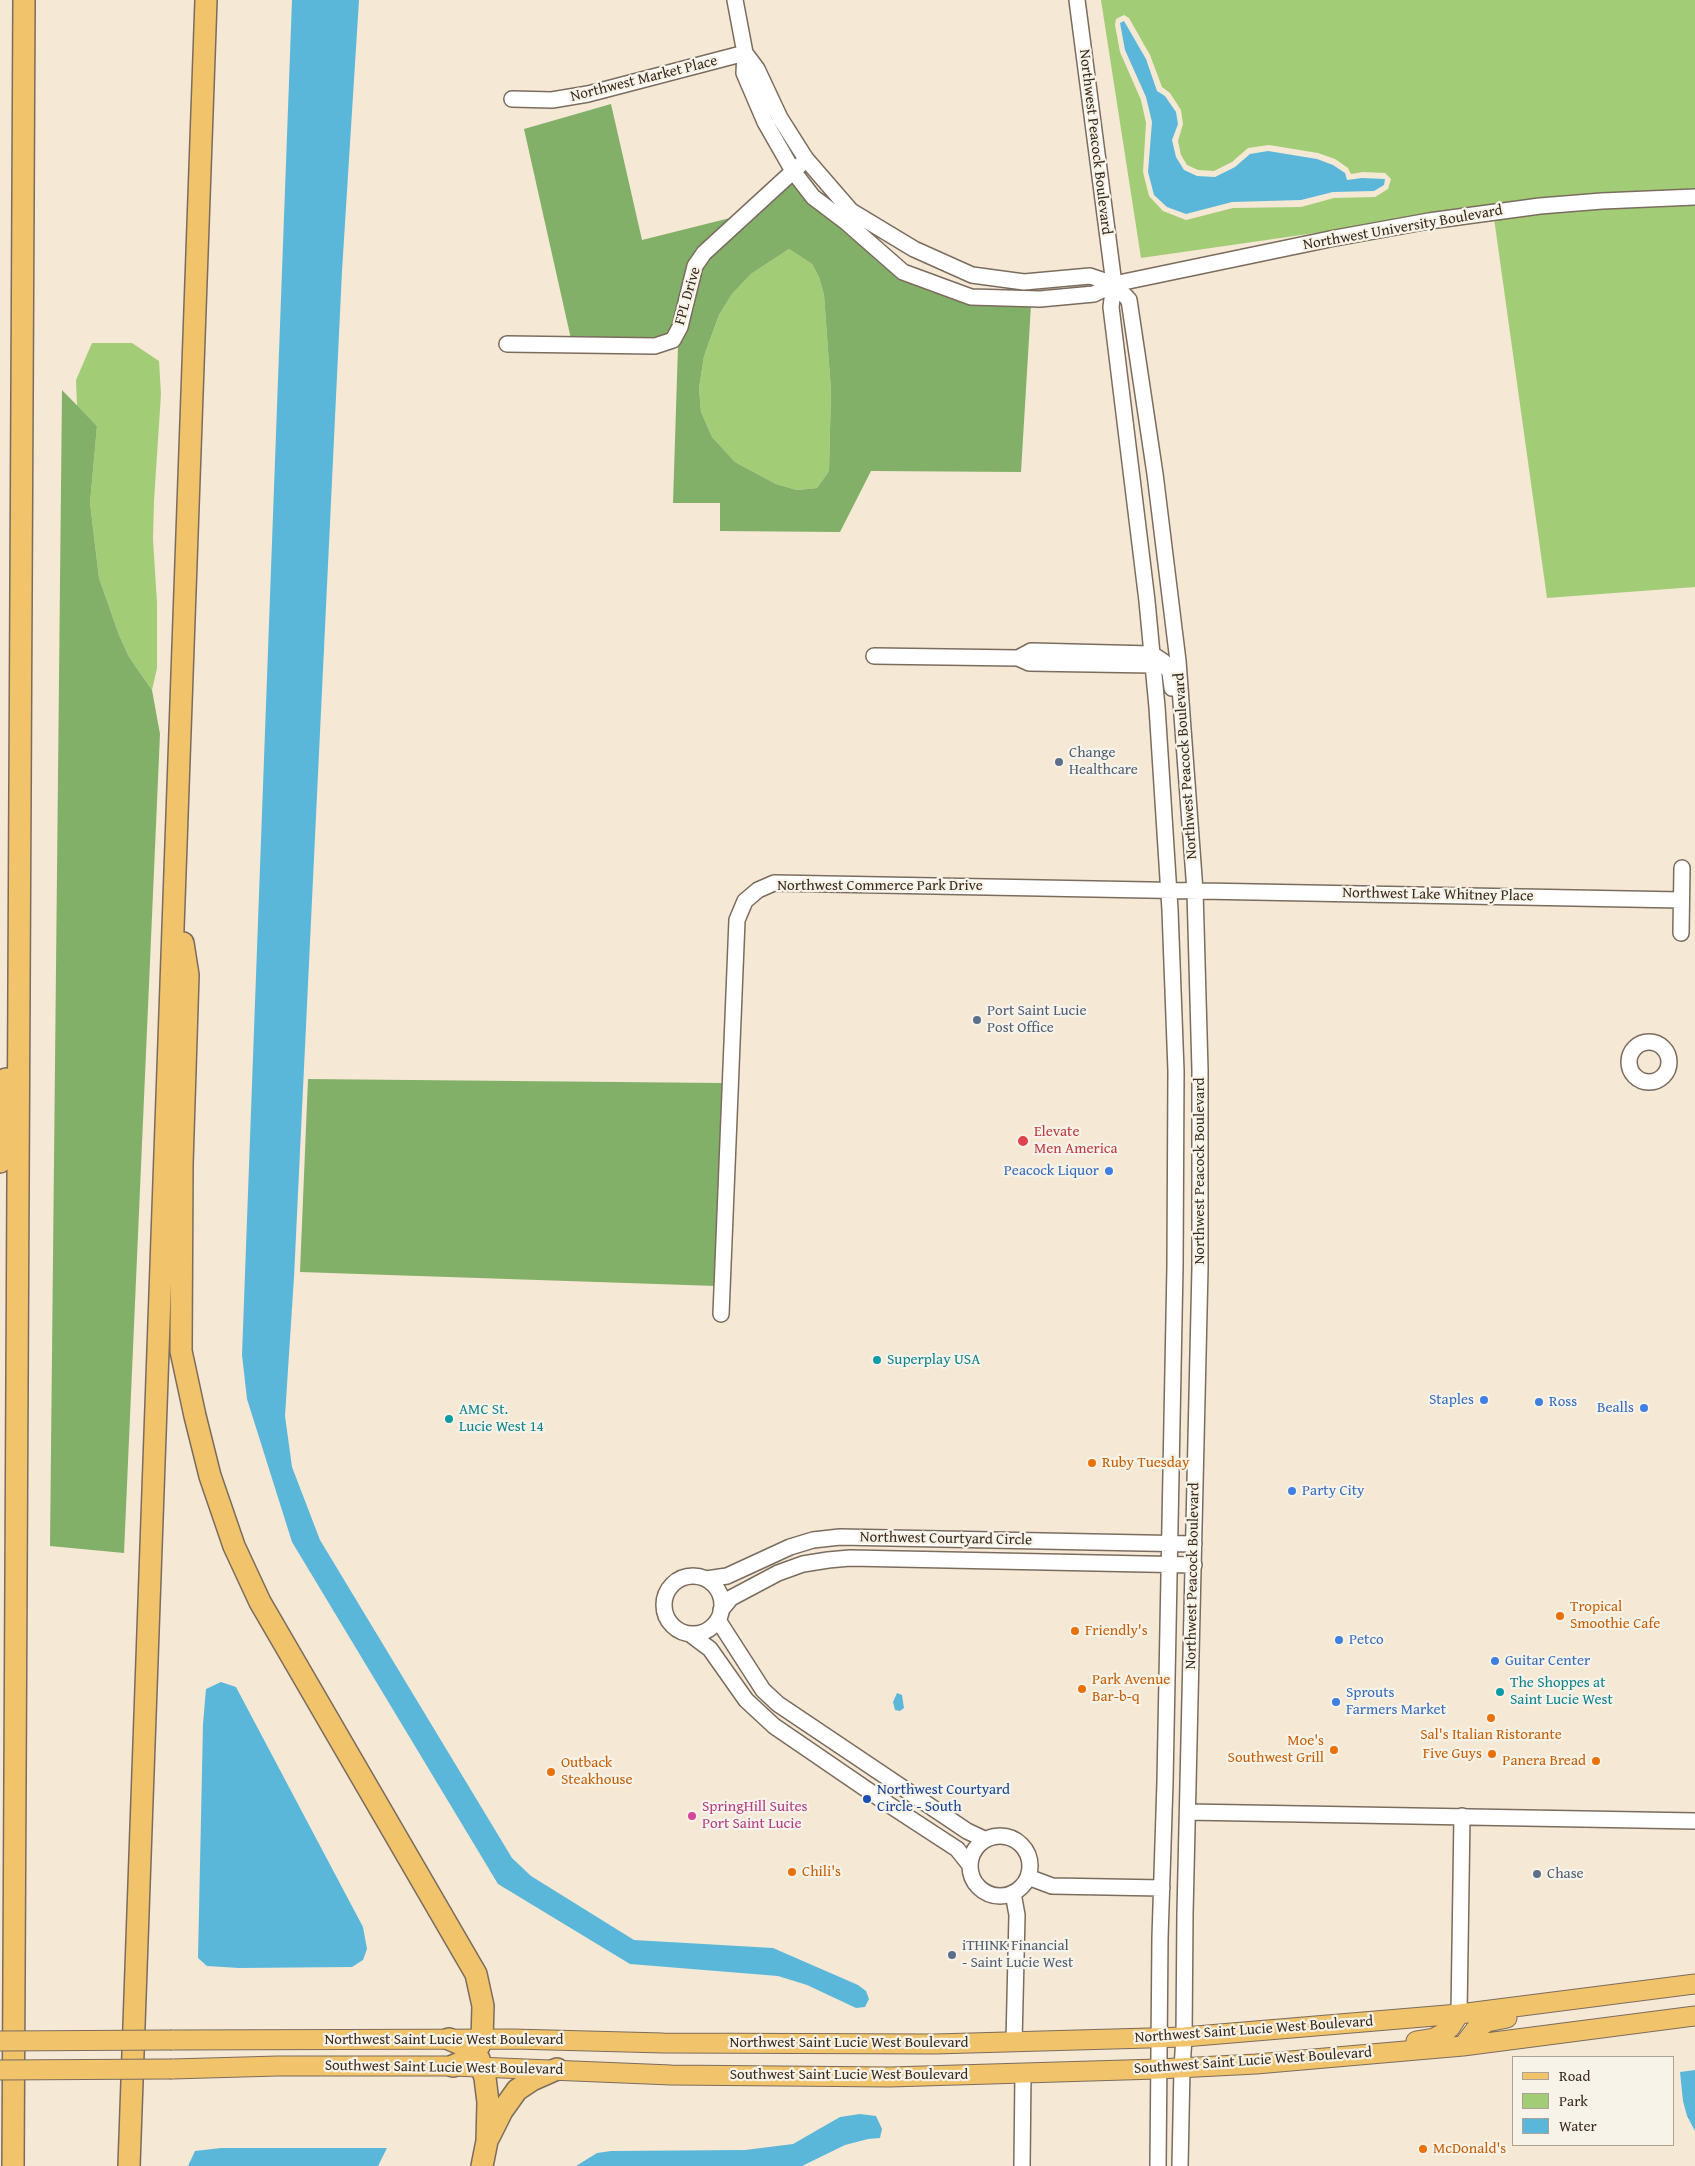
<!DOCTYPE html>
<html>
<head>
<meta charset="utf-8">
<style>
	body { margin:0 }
	#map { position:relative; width:1695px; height:2166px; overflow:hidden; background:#f5e8d5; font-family:"Gentium Book Plus",serif }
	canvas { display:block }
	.legend { position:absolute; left:1512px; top:2056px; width:162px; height:90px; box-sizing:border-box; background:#f7f3e8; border:1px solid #aca397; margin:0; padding:6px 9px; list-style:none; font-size:15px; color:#3b2a1e }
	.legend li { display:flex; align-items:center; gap:10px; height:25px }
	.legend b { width:25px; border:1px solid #aca397 }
</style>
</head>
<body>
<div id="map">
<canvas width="1695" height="2166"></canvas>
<ul class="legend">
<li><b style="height:6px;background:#f1c36a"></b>Road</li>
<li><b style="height:14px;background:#a3cc77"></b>Park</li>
<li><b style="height:14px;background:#5bb7d9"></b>Water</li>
</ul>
</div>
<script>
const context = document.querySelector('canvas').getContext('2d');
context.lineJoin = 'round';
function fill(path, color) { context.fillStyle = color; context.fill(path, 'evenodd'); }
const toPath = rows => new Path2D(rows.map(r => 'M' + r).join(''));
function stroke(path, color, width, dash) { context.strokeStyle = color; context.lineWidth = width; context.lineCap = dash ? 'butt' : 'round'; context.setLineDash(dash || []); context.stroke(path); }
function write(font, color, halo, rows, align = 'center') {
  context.font = font + ' "Gentium Book Plus",serif'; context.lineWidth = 4.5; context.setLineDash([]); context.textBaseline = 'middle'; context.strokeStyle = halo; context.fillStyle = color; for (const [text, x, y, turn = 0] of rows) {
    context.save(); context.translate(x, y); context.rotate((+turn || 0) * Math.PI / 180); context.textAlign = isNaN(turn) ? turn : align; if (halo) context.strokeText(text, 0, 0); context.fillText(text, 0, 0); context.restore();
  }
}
fill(toPath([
	[1101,0,1695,0,1695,191,1378,224,1141,258],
	[1124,15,1129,18,1150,55,1162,87,1170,93,1181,110,1183,124,1178,141,1181,155,1187,165,1198,170,1214,171,1232,162,1248,148,1269,145,1318,153,1335,159,1348,168,1351,174,1363,172,1385,173,1391,179,1388,189,1375,197,1334,198,1301,207,1233,208,1186,220,1163,211,1149,196,1143,172,1146,123,1141,100,1120,52,1115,25,1116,19],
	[1695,203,1695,587,1547,598,1494,218,1541,212],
	[789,249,812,264,819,277,824,295,831,391,829,471,817,488,797,490,776,484,735,462,712,437,701,412,699,388,704,356,719,315,732,294,751,274],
	[92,343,132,343,159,361,161,394,154,501,153,539,157,603,157,668,152,690,129,657,119,635,99,578,90,503,97,426,77,406,76,380]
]), '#a3cc77');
fill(toPath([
	[611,104,642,240,734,217,700,248,676,325,670,334,654,340,571,339,524,129],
	[793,180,901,278,1031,305,1021,472,871,471,840,532,720,531,720,503,673,503,678,346,675,345,700,268,708,257],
	[789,249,812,264,819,277,824,295,831,391,829,471,817,488,797,490,776,484,735,462,712,437,701,412,699,388,704,356,719,315,732,294,751,274],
	[62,390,97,426,90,503,99,578,119,635,129,657,152,690,160,734,124,1553,50,1546],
	[308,1079,722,1083,721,1150,716,1286,300,1272]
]), '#82b068');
fill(toPath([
	[292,0,359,0,342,271,294,1277,285,1416,292,1467,320,1540,512,1858,531,1876,634,1940,773,1948,858,1985,866,1991,869,1999,865,2007,856,2008,807,1985,778,1976,630,1964,498,1884,292,1542,247,1399,242,1355],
	[1124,21,1146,59,1157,91,1165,96,1176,112,1178,124,1172,140,1176,157,1184,170,1197,176,1215,177,1235,167,1250,154,1268,151,1317,159,1333,165,1345,173,1347,180,1362,178,1385,179,1384,185,1374,191,1333,192,1301,200,1232,202,1186,214,1167,207,1154,195,1148,172,1152,122,1146,97,1125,50,1120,23],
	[221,1682,236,1687,363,1927,367,1949,363,1960,352,1967,239,1968,207,1966,198,1958,203,1724,206,1689],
	[897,1693,902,1695,904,1708,900,1711,895,1710,893,1702],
	[1695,2070,1695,2131,1687,2116,1683,2101,1680,2072],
	[860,2114,876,2116,882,2129,880,2138,868,2139,845,2145,802,2166,576,2166,597,2153,611,2151,745,2150,793,2144,840,2117],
	[221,2148,387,2148,378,2166,188,2166,195,2151]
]), '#5bb7d9');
const minor = toPath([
	[735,0,745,53,744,73,765,122,793,171,813,197,846,222,903,272,971,297,1040,299,1094,294,1114,284,1330,239,1429,221,1540,206,1602,201,1695,197],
	[1077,0,1114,284,1111,307,1147,601,1157,707,1170,910,1176,1071,1175,1266,1165,1782,1160,1938,1158,2166],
	[745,53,757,69,780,118,806,159,851,211,914,249,972,275,1024,282,1090,276,1114,284,1129,300,1155,474,1178,661,1195,891,1200,1070,1200,1268,1185,1913,1184,2037,1182,2068,1180,2166],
	[512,99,552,100,588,94,745,53],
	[507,344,655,346,673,340,680,327,695,266,704,253,800,165],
	[874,656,1018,658,1029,663,1153,665],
	[1018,658,1031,651,1152,654,1164,662,1170,673,1172,688],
	[1681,933,1682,868],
	'1629 1062a20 20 0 1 1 40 0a20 20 0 1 1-40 0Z',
	[721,1314,737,920,745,901,758,890,774,883,1681,900],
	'664 1605a29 29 0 1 1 58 0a29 29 0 1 1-58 0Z',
	[706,1579,727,1576,790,1547,813,1540,840,1537,1194,1544],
	[721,1610,731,1598,778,1573,803,1564,828,1560,850,1558,1194,1565],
	[718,1620,763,1690,778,1704,967,1831,984,1839],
	[690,1634,710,1649,746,1700,774,1726,888,1804,957,1849,969,1864],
	[1188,1812,1695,1821],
	'970 1866a30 30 0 1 1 60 0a30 30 0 1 1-60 0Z',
	[1028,1877,1052,1886,1162,1888],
	[1013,1893,1017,1915,1014,2042],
	[1459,2014,1462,1816],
	[1022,2166,1023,2073]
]);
const major = toPath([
	[172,2040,513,2039,663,2043,935,2044,1184,2037,1459,2014,1695,1984],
	[1416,2041,1434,2038,1442,2034,1450,2028,1459,2014],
	[1463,2046,1475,2030,1487,2022,1507,2018],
	[172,2069,278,2066,453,2066,671,2075,890,2077,1158,2069,1256,2064,1463,2046,1695,2016]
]);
const highway = toPath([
	[183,943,188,975,182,1164,181,1351,195,1416,210,1476,234,1546,260,1602,476,1974,483,2006,482,2039,479,2046,466,2060,453,2066],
	[0,1162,6,1079],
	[449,2039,463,2045,474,2052,479,2059,485,2078,488,2102,487,2141,482,2166],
	[489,2137,502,2111,517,2090,532,2080,557,2069],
	[13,2166,24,0],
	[129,2166,206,0]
]);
stroke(minor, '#7c6c5e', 18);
stroke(major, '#7c6c5e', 21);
stroke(highway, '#7c6c5e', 24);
stroke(minor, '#fff', 15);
stroke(major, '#f1c36a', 19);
stroke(highway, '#f1c36a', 21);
const majorBridge = toPath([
	[0,2041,172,2040],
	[0,2070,172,2069]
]);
stroke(majorBridge, '#7c6c5e', 21, []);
stroke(majorBridge, '#f1c36a', 19);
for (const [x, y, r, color] of [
	[1059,762,5,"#5c6f8a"],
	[977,1020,5,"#5c6f8a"],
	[1023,1141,6,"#e0444e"],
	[1109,1171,5,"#3f7fe0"],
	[877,1360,5,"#0f9aa8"],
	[1484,1400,5,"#3f7fe0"],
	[1539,1402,5,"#3f7fe0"],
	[1644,1408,5,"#3f7fe0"],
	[449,1419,5,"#0f9aa8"],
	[1092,1463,5,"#e8710a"],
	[1292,1491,5,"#3f7fe0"],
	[1560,1616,5,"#e8710a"],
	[1075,1631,5,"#e8710a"],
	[1339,1640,5,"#3f7fe0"],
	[1495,1661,5,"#3f7fe0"],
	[1082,1689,5,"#e8710a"],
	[1500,1692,5,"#0f9aa8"],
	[1336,1702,5,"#3f7fe0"],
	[1491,1718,5,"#e8710a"],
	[1334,1750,5,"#e8710a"],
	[1492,1754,5,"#e8710a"],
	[1596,1761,5,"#e8710a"],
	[551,1772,5,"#e8710a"],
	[867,1799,5,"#1a4fb4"],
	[692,1816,5,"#d1479c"],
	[792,1872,5,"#e8710a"],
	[1537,1874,5,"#5c6f8a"],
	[952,1955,5,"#5c6f8a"],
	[1423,2149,5,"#e8710a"]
]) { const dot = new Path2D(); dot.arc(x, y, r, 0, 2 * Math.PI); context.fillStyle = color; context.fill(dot); stroke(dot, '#f7f3e8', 2); }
write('15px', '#3b2a1e', '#f7f3e8', [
	["Northwest Market Place",644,79,-14],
	["Northwest Peacock Boulevard",1095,142,83],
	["Northwest University Boulevard",1403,228,-10],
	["FPL Drive",688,296,-74],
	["Northwest Peacock Boulevard",1186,766,-94],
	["Northwest Commerce Park Drive",880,886],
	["Northwest Lake Whitney Place",1438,895,1],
	["Northwest Peacock Boulevard",1200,1171,-90],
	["Northwest Courtyard Circle",946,1539,1],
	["Northwest Peacock Boulevard",1193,1576,-89],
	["Northwest Saint Lucie West Boulevard",1254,2030,-4],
	["Northwest Saint Lucie West Boulevard",444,2040],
	["Northwest Saint Lucie West Boulevard",849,2043],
	["Southwest Saint Lucie West Boulevard",1253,2061,-4],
	["Southwest Saint Lucie West Boulevard",444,2068,1],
	["Southwest Saint Lucie West Boulevard",849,2075]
]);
write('15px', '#4e5e75', '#f7f3e8', [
	["Change",1069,753],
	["Healthcare",1069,770],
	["Port Saint Lucie",987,1011],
	["Post Office",987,1028],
	["Chase",1547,1874],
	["iTHINK Financial",962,1946],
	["- Saint Lucie West",962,1963]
], 'left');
write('15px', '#be3a42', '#f7f3e8', [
	["Elevate",1034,1132],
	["Men America",1034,1149]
], 'left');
write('15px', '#366cbe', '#f7f3e8', [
	["Peacock Liquor",1099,1171,"right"],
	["Staples",1474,1400,"right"],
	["Ross",1549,1402],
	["Bealls",1634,1408,"right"],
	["Party City",1302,1491],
	["Petco",1349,1640],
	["Guitar Center",1505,1661],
	["Sprouts",1346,1693],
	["Farmers Market",1346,1710]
], 'left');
write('15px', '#0d838f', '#f7f3e8', [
	["Superplay USA",887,1360],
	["AMC St.",459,1410],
	["Lucie West 14",459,1427],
	["The Shoppes at",1510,1683],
	["Saint Lucie West",1510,1700]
], 'left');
write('15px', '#c56008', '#f7f3e8', [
	["Ruby Tuesday",1102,1463],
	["Tropical",1570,1607],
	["Smoothie Cafe",1570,1624],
	["Friendly's",1085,1631],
	["Park Avenue",1092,1680],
	["Bar-b-q",1092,1697],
	["Sal's Italian Ristorante",1491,1735,"center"],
	["Moe's",1324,1741,"right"],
	["Southwest Grill",1324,1758,"right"],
	["Five Guys",1482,1754,"right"],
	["Panera Bread",1586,1761,"right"],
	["Outback",561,1763],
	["Steakhouse",561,1780],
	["Chili's",802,1872],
	["McDonald's",1433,2149]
], 'left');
write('15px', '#164399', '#f7f3e8', [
	["Northwest Courtyard",877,1790],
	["Circle - South",877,1807]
], 'left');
write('15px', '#b23c85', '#f7f3e8', [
	["SpringHill Suites",702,1807],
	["Port Saint Lucie",702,1824]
], 'left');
</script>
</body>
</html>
